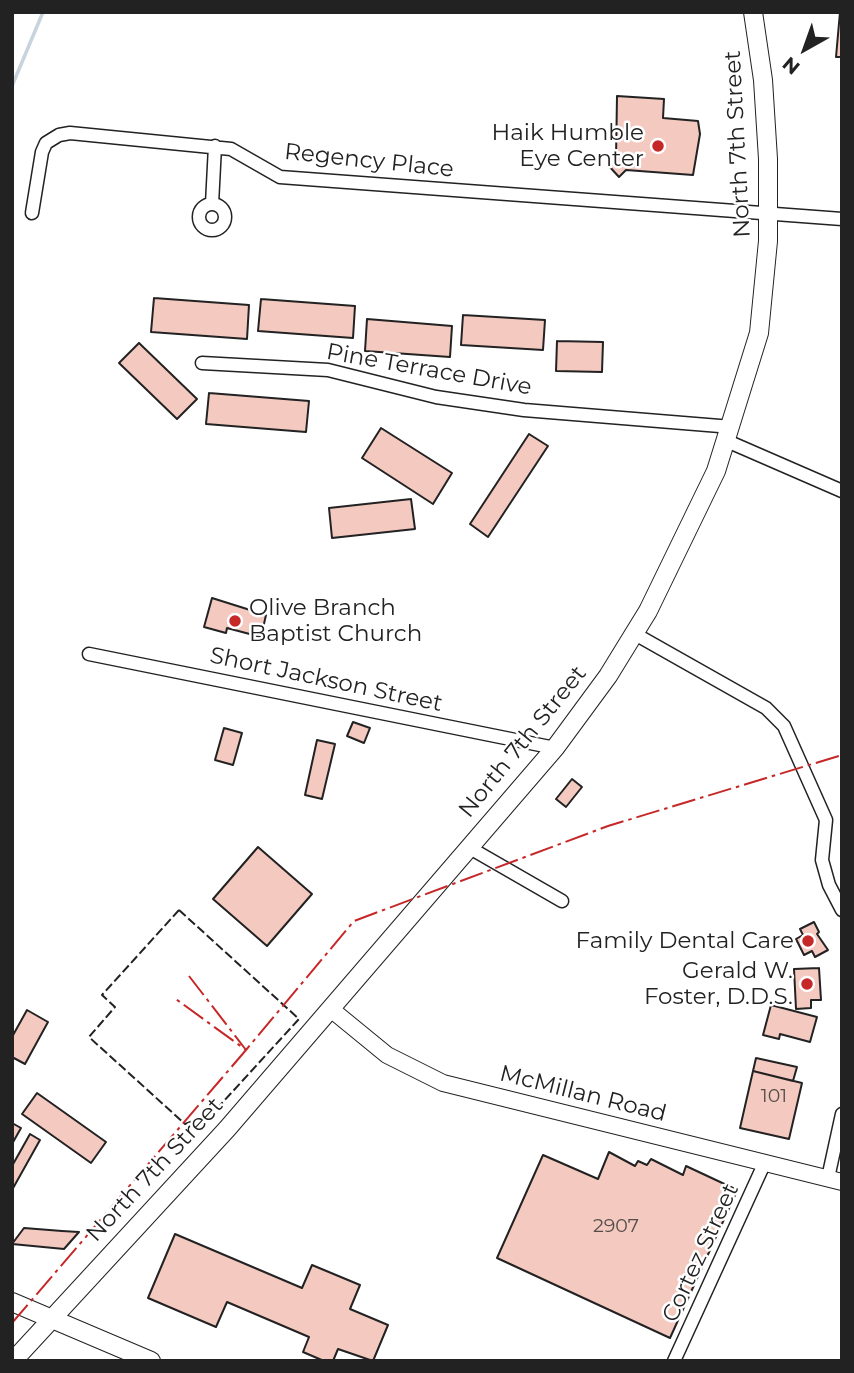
<!DOCTYPE html>
<html>
<head>
<meta charset="utf-8">
<style>
	body { margin:0 }
	#map { position:relative; width:854px; height:1373px; overflow:hidden; background:#fff; font-family:Montserrat,sans-serif }
	canvas { display:block }
	.frame { position:absolute; inset:0; border:14px solid #222; pointer-events:none }
	.north { position:absolute; left:770px; top:14px; width:70px; height:70px; -webkit-text-stroke:5px #fff; paint-order:stroke; rotate:220deg; font-size:19px; font-weight:700; line-height:28px; text-align:center; color:#222 }
	.north::after { content:''; display:block; margin:auto; width:24px; height:32px; background:#222; clip-path:polygon(50% 0,100% 100%,50% 72%,0 100%) }
</style>
</head>
<body>
<div id="map">
<canvas width="854" height="1373"></canvas>
<div class="frame"></div>
<div class="north">N</div>
</div>
<script>
const context = document.querySelector('canvas').getContext('2d');
context.lineJoin = 'round';
const toPath = rows => new Path2D(rows.map(r => 'M' + r).join(''));
function stroke(path, color, width, dash) { context.strokeStyle = color; context.lineWidth = width; context.lineCap = dash ? 'butt' : 'round'; context.setLineDash(dash || []); context.stroke(path); }
function fill(path, color) { context.fillStyle = color; context.fill(path, 'evenodd'); }
function write(font, color, halo, rows, align = 'center') {
  context.font = font + ' Montserrat,sans-serif'; context.lineWidth = 5; context.setLineDash([]); context.textBaseline = 'middle'; context.strokeStyle = halo; context.fillStyle = color; for (const [text, x, y, turn = 0] of rows) {
    context.save(); context.translate(x, y); context.rotate((+turn || 0) * Math.PI / 180); context.textAlign = isNaN(turn) ? turn : align; if (halo) context.strokeText(text, 0, 0); context.fillText(text, 0, 0); context.restore();
  }
}
stroke(toPath([
	[12,86,43,12]
]), '#c7d3dd', 3.5);
const building = toPath([
	[840,12,842,12,842,57,836,57,840,12],
	[617,96,664,99,663,118,698,121,700,134,693,175,626,170,619,177,608,165,616,158,617,96],
	[154,298,249,305,247,339,151,332,154,298],
	[261,299,355,306,353,338,258,331,261,299],
	[463,315,545,320,543,350,461,345,463,315],
	[367,319,452,326,450,357,365,351,367,319],
	[557,341,603,342,602,372,556,371,557,341],
	[139,343,197,399,177,419,119,363,139,343],
	[209,393,309,401,306,432,206,424,209,393],
	[381,428,452,473,433,504,362,458,381,428],
	[529,434,548,446,488,537,470,524,529,434],
	[411,499,415,529,332,538,329,508,411,499],
	[212,598,266,615,261,637,227,628,226,633,204,627,212,598],
	[353,722,370,728,364,743,347,736,353,722],
	[224,728,242,733,233,765,215,760,224,728],
	[317,740,335,744,322,799,305,795,317,740],
	[572,779,582,787,566,807,556,799,572,779],
	[258,847,312,894,267,946,213,899,258,847],
	[814,922,819,932,817,934,828,950,815,957,812,951,804,955,796,939,803,935,800,929,814,922],
	[819,968,821,1000,811,1000,811,1008,796,1009,794,969,819,968],
	[771,1005,817,1017,810,1042,780,1034,779,1039,763,1035,771,1005],
	[27,1010,48,1022,25,1064,12,1057,12,1037,27,1010],
	[756,1058,797,1067,793,1081,753,1071,756,1058],
	[753,1071,802,1083,789,1139,740,1128,753,1071],
	[37,1093,106,1142,91,1163,22,1114,37,1093],
	[12,1123,21,1128,12,1144,12,1123],
	[30,1134,40,1140,12,1190,12,1166,30,1134],
	[609,1152,635,1166,638,1161,647,1165,651,1159,683,1175,686,1166,733,1188,736,1193,670,1338,497,1258,543,1155,598,1179,609,1152],
	[24,1228,62,1231,79,1232,64,1249,12,1244,24,1228],
	[175,1234,302,1288,312,1265,360,1285,350,1309,388,1325,373,1361,338,1349,333,1361,324,1361,303,1352,309,1337,227,1302,216,1327,148,1298,175,1234]
]);
fill(building, '#f3c9c0');
stroke(building, '#222', 2);
const street = toPath([
	[212,204,215,146],
	'199 217a13 13 0 1 1 26 0a13 13 0 1 1-26 0Z',
	[32,213,42,152,46,143,59,135,70,133,231,149,280,177,842,219],
	[202,363,328,370,436,397,524,410,732,427],
	[727,441,842,491],
	[635,634,766,708,784,726,826,820,822,860,829,885,842,910],
	[89,654,555,748],
	[470,848,562,901],
	[828,1178,842,1114],
	[674,1361,765,1162]
]);
const secondary = toPath([
	[332,1010,387,1055,443,1083,842,1182]
]);
const primary = toPath([
	[12,1302,151,1361],
	[13,1361,227,1129,555,748,608,676,648,611,716,471,759,333,768,241,768,159,763,80,753,12]
]);
stroke(street, '#222', 15);
stroke(secondary, '#222', 18);
stroke(primary, '#222', 20);
stroke(street, '#fff', 12);
stroke(secondary, '#fff', 16);
stroke(primary, '#fff', 18);
stroke(toPath([
	[179,910,299,1019,212,1114,185,1124,89,1037,115,1007,102,995,179,910]
]), '#222', 2, [9, 3.5]);
stroke(toPath([
	[189,976,246,1050,354,921,608,826,842,755],
	[12,1323,246,1050,173,997]
]), '#c62828', 2, [24, 5, 3.5, 5]);
for (const [x, y, r, color] of [
	[658,146,7,"#c62828"],
	[235,621,7,"#c62828"],
	[808,941,7,"#c62828"],
	[807,984,7,"#c62828"]
]) { const dot = new Path2D(); dot.arc(x, y, r, 0, 2 * Math.PI); context.fillStyle = color; context.fill(dot); stroke(dot, '#fff', 2.5); }
write('19px', '#564c4a', null, [
	["101",774,1096],
	["2907",616,1226]
]);
write('23px', '#222', '#fff', [
	["Haik Humble",644,133],
	["Eye Center",644,159],
	["Olive Branch",249,608,"left"],
	["Baptist Church",249,634,"left"],
	["Family Dental Care",794,941],
	["Gerald W.",793,971],
	["Foster, D.D.S.",793,997]
], 'right');
write('23px', '#222', '#fff', [
	["North 7th Street",738,144,-93],
	["Regency Place",369,161,6],
	["Pine Terrace Drive",429,370,10],
	["Short Jackson Street",326,680,12],
	["North 7th Street",523,742,-51],
	["McMillan Road",583,1094,14],
	["North 7th Street",155,1170,-47],
	["Cortez Street",701,1253,-65]
]);
</script>
</body>
</html>
